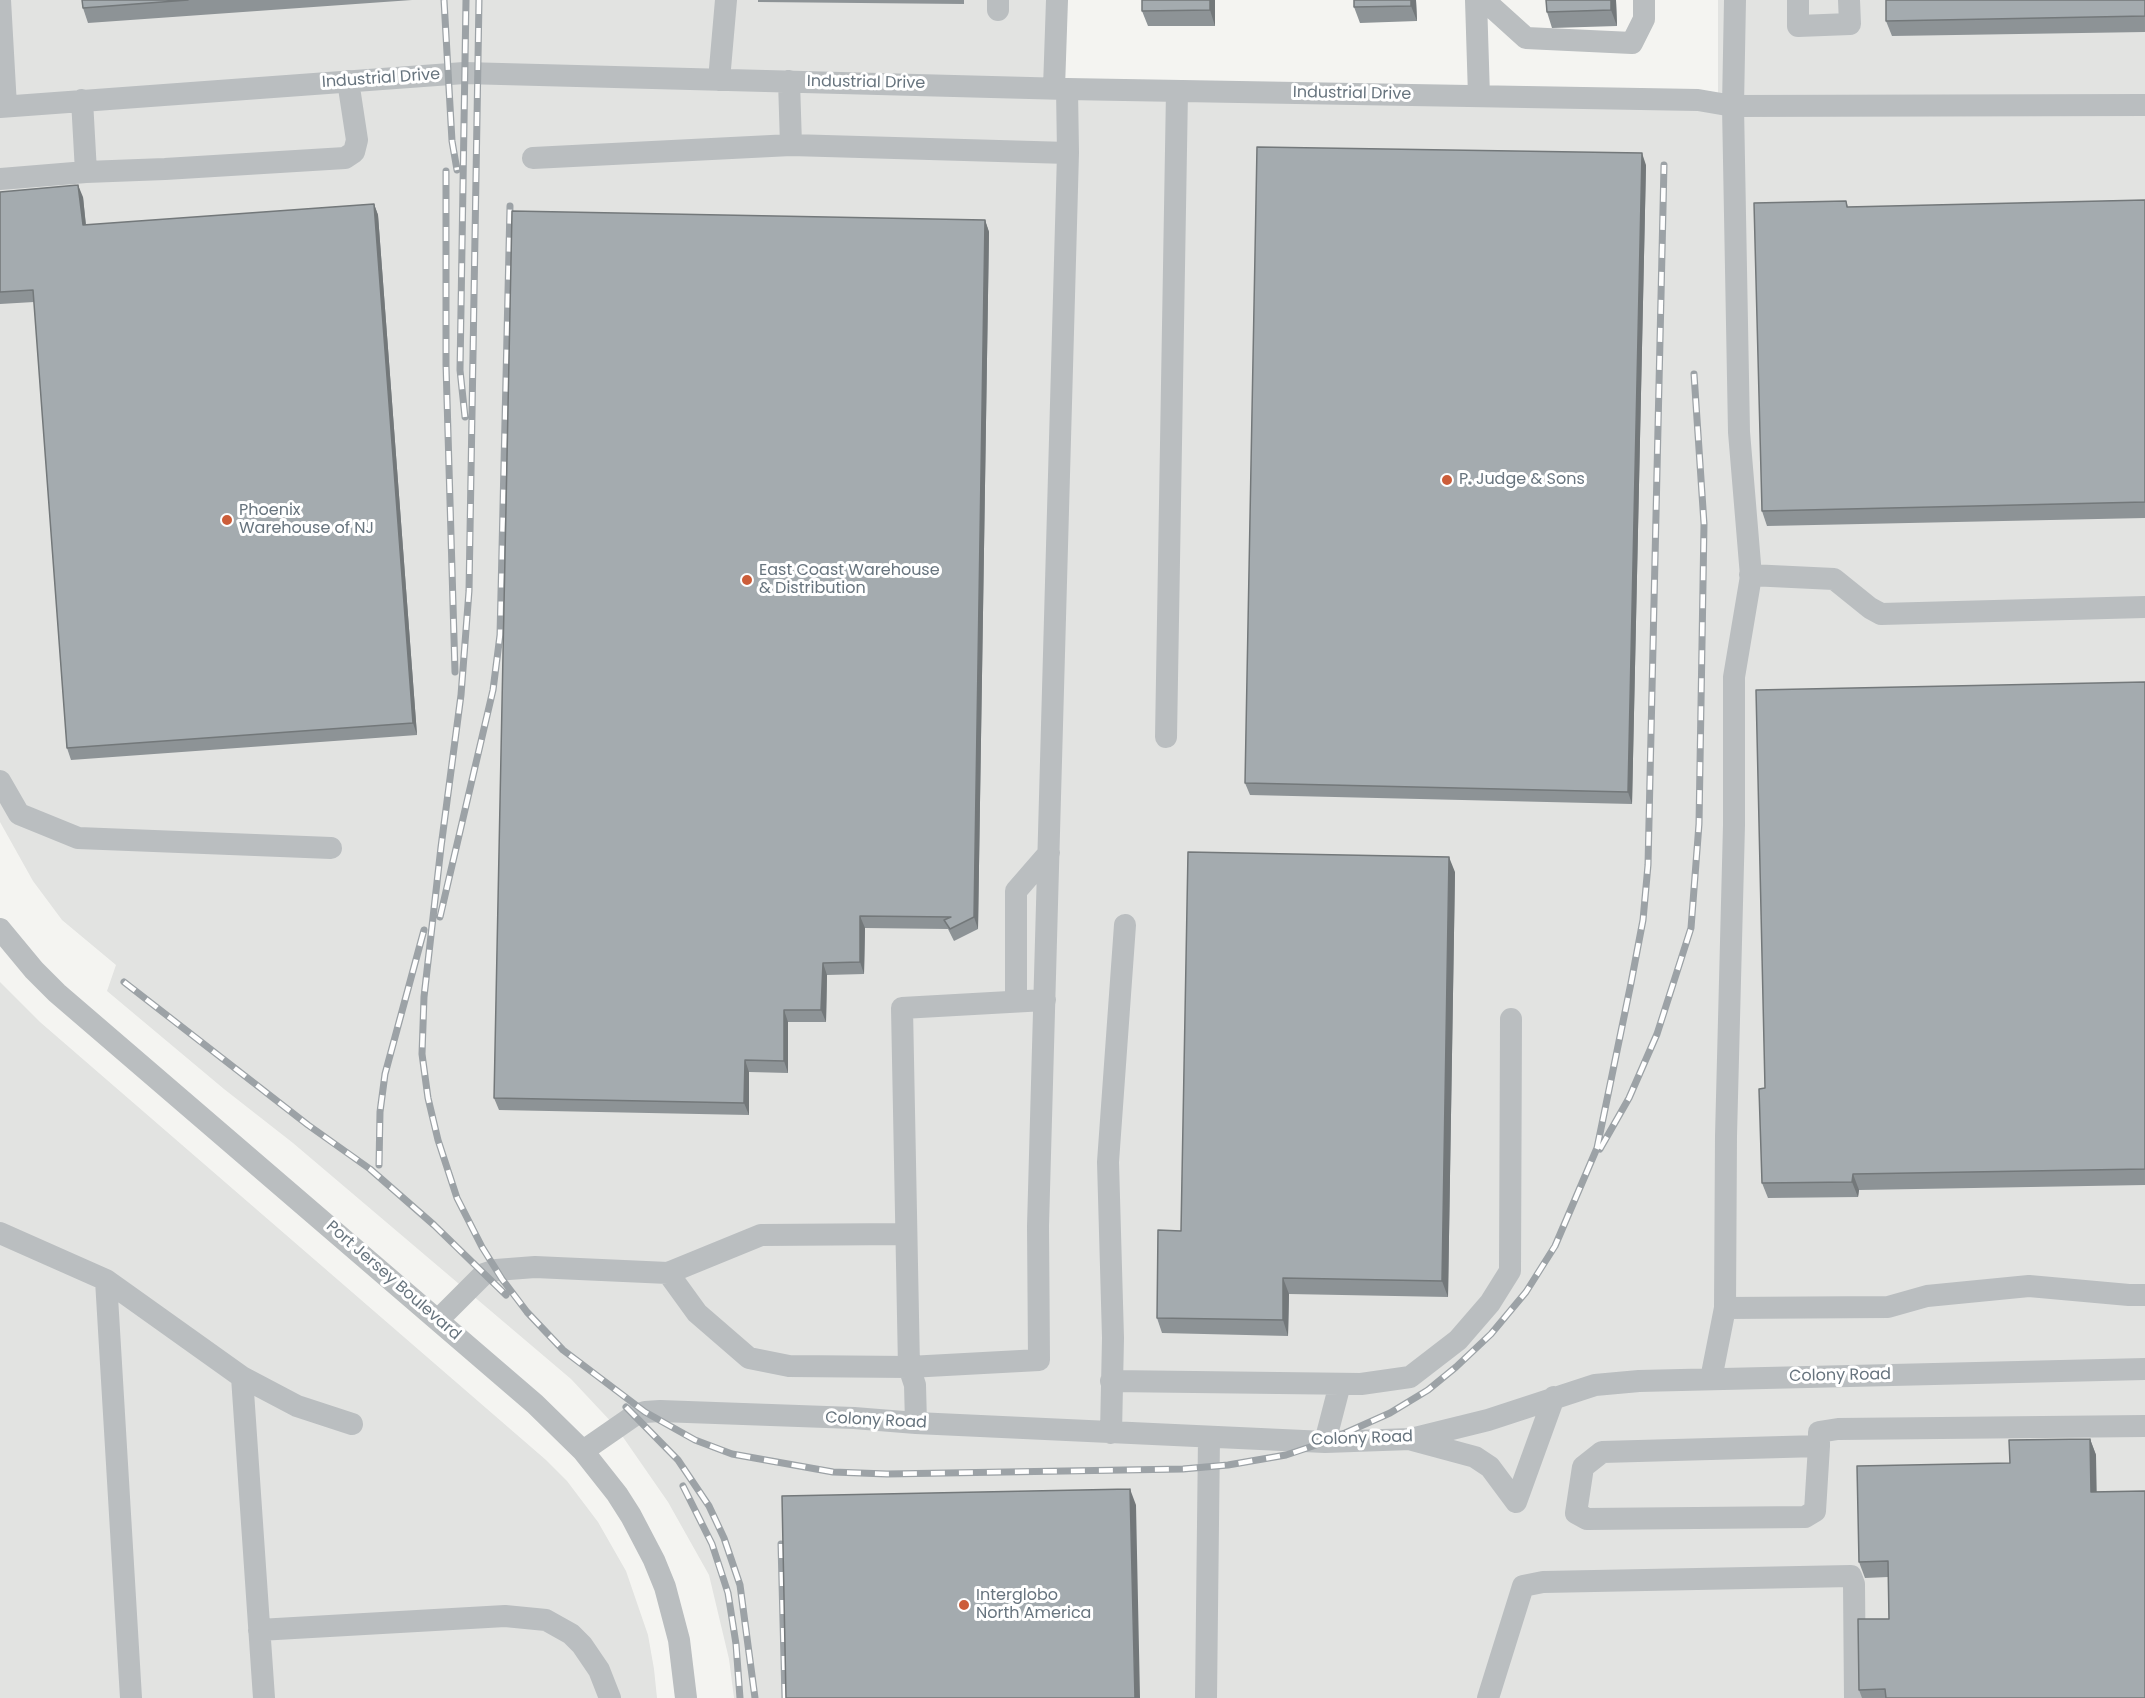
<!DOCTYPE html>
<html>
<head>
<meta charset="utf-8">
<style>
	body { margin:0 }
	canvas { display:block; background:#f4f4f1 }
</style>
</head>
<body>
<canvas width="2145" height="1698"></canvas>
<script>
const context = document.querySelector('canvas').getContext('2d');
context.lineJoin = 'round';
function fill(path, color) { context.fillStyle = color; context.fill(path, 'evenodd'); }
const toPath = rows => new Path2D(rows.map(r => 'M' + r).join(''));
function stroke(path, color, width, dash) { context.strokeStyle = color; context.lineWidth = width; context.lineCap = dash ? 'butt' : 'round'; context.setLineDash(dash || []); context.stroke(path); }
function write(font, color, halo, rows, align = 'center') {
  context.font = font + ' Poppins,sans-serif'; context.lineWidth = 6; context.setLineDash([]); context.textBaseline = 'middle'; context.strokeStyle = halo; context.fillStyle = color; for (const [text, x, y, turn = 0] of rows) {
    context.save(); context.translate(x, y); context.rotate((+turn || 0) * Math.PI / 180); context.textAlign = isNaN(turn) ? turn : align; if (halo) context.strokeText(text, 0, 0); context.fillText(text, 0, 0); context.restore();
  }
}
fill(toPath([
	[0,0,1065,0,1064,87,1718,101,1718,0,2145,0,2145,1698,734,1698,729,1659,709,1575,668,1502,616,1427,571,1379,293,1143,224,1089,107,991,116,965,62,920,33,881,0,822],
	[0,982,40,1022,546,1460,567,1481,598,1522,626,1571,648,1635,654,1669,657,1698,0,1698]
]), '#e2e3e1');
stroke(toPath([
	[0,0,6,106],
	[1476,0,1479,96],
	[1484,0,1526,38,1632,43,1644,19,1644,0],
	[1798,0,1798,26,1850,24,1849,0],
	[998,10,998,0],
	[719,80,726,0],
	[789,81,791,145],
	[1054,88,1057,0],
	[82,100,86,172],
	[0,107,464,73,1067,89,1698,100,1733,106,2145,105],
	[533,158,791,145,1068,153],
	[0,179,86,172,165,169,345,158,354,152,357,140,348,81],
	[1750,575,1834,579,1870,608,1881,614,2145,607],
	[1166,737,1177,91],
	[0,781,19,814,78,838,331,848],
	[0,929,34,970,57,993,535,1404,583,1451,617,1494,631,1516,654,1560,665,1587,679,1640,686,1698],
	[1016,1001,1016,891,1049,853],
	[0,1233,106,1280,242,1377,297,1406,352,1424],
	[668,1273,697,1313,749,1358,789,1366,909,1367,1039,1360,1038,1226,1068,153,1067,89],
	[106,1280,131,1698],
	[1725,1308,1888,1307,1927,1296,2029,1286,2129,1295,2145,1295],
	[438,1320,484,1274,496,1270,535,1267,668,1273,761,1235,906,1234],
	[242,1377,264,1698],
	[1711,1379,1725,1308,1726,1136,1734,825,1734,677,1751,576,1739,432,1733,106,1735,0],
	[1111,1381,1361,1384,1410,1377,1458,1340,1490,1303,1510,1271,1511,1019],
	[916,1423,915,1385,909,1367,902,1008,1045,1000],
	[1111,1433,1113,1338,1108,1162,1125,925],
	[1412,1440,1475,1457,1490,1467,1516,1502],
	[1325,1442,1340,1384],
	[1819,1446,1602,1452,1583,1467,1576,1513,1587,1519,1805,1517,1815,1511,1819,1446,1819,1432,1838,1429,2145,1426],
	[583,1451,635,1415,645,1412,660,1411,854,1418,916,1423,1325,1442,1411,1439,1488,1420,1595,1385,1639,1381,2145,1369],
	[1516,1502,1554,1397],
	[259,1630,505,1616,546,1620,571,1634,582,1645,599,1670,610,1698],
	[1206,1698,1209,1437],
	[1488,1698,1523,1586,1543,1582,1851,1576,1854,1584,1855,1698]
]), '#babec0', 22);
const rail = toPath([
	[444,0,452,141,457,170],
	[479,0,469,591,461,695,441,847,424,997,422,1054,428,1098,438,1140,457,1198,482,1247,502,1279,527,1312,563,1350,645,1412,695,1440,732,1454,833,1472,887,1474,1183,1469,1228,1465,1286,1455,1325,1442,1390,1413,1428,1390,1456,1367,1491,1334,1526,1292,1555,1246,1597,1148,1631,983,1643,920,1648,865,1664,165],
	[446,171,446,365,455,672],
	[465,417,460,370,466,0],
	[440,917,493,690,500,635,510,206],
	[124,982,308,1125,370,1169,434,1225,506,1295],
	[1600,1149,1629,1098,1657,1034,1691,928,1699,824,1704,524,1694,374],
	[379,1165,380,1112,385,1074,424,930],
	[626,1407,678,1460,709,1506,724,1538,740,1585,755,1698],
	[683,1486,712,1544,728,1593,736,1644,740,1698],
	[781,1544,785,1698]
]);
stroke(rail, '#9ca2a6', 7);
stroke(rail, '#fff', 4.5, [14]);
fill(toPath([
	[82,0,412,0,88,23,83,8],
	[758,0,964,0,964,4,758,2],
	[1142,0,1215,0,1215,26,1148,26,1142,11],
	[1416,0,1417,21,1360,23,1354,7],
	[1546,0,1616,0,1617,26,1552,28,1547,12],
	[2145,0,2145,32,1892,36,1886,21],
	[1646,165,1632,804,1250,795,1245,783],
	[0,192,83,197,86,225,374,204,378,215,417,735,71,760,67,748,34,302,0,304],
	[2145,200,2145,518,1767,526,1762,511,1846,201,1848,207],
	[985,220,989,232,978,929,954,941,948,929,865,928,864,974,827,975,826,1022,788,1022,788,1073,749,1072,749,1115,499,1110,494,1098],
	[2145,682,2145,1185,1859,1190,1858,1197,1768,1198,1762,1183,1765,1088],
	[1455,872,1448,1297,1289,1294,1288,1336,1162,1333,1157,1318,1181,1231],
	[2090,1439,2096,1455,2096,1492,2145,1698,1862,1698,1859,1690,1889,1619,1888,1577,1865,1578,1859,1562,2010,1463]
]), '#8d9396');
fill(toPath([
	[1210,0,1215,0,1215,26,1210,10],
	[1411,0,1416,0,1417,21,1411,6],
	[1611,0,1616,0,1617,26,1611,10],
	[1642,153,1646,165,1632,804,1628,792],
	[78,185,83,197,87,237,83,225],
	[374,204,378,215,417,735,413,723],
	[985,220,989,232,978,929,974,917],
	[1449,857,1455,872,1448,1297,1442,1281],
	[860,916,865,928,864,974,860,962],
	[823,963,827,975,826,1022,821,1010],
	[784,1010,788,1022,788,1073,784,1061],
	[745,1060,749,1072,749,1115,744,1103],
	[1853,1174,1859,1190,1858,1197,1852,1182],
	[1283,1278,1289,1294,1288,1336,1283,1320],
	[2090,1439,2096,1455,2097,1508,2091,1492],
	[1130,1489,1136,1505,1140,1698,1135,1698]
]), '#73787a');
const building = toPath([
	[82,0,188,0,83,8,82,0],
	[1142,0,1210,0,1210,10,1142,11,1142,0],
	[1354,0,1411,0,1411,6,1354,7,1354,0],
	[1546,0,1611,0,1611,10,1547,12,1546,0],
	[1886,0,2145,0,2145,16,1886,21,1886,0],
	[1257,147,1642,153,1628,792,1245,783,1257,147],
	[78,185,83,225,374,204,413,723,67,748,33,290,0,292,0,192,78,185],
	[2145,200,2145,502,1762,511,1754,203,1846,201,1847,207,2145,200],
	[512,211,985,220,974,917,950,929,944,920,951,917,860,916,860,962,823,963,821,1010,784,1010,784,1061,745,1060,744,1103,494,1098,512,211],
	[2145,682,2145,1169,1853,1174,1852,1182,1762,1183,1759,1089,1765,1088,1756,690,2145,682],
	[1188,852,1449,857,1442,1281,1283,1278,1283,1320,1157,1318,1158,1230,1181,1231,1188,852],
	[2090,1439,2091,1492,2145,1491,2145,1698,1886,1698,1885,1689,1859,1690,1858,1619,1889,1619,1888,1561,1859,1562,1857,1466,2010,1463,2009,1440,2090,1439],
	[1130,1489,1135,1698,786,1698,782,1496,1130,1489]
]);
fill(building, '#a4abaf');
stroke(building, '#73787a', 1.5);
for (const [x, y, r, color] of [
	[1447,480,6,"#cc5d39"],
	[227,520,6,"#cc5d39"],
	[747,580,6,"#cc5d39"],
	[964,1605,6,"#cc5d39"]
]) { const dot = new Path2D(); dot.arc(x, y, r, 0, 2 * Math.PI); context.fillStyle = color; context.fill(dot); stroke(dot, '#fff', 2); }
write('16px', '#67747e', '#fff', [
	["Industrial Drive",381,79,-4],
	["Industrial Drive",866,83,1],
	["Industrial Drive",1352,94,1],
	["Port Jersey Boulevard",393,1281,41],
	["Colony Road",1840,1376,-1],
	["Colony Road",876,1421,3],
	["Colony Road",1362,1439,-2]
]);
write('16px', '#67747e', '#fff', [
	["P. Judge & Sons",1459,480],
	["Phoenix",239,511],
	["Warehouse of NJ",239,529],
	["East Coast Warehouse",759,571],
	["& Distribution",759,589],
	["Interglobo",976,1596],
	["North America",976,1614]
], 'left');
</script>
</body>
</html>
